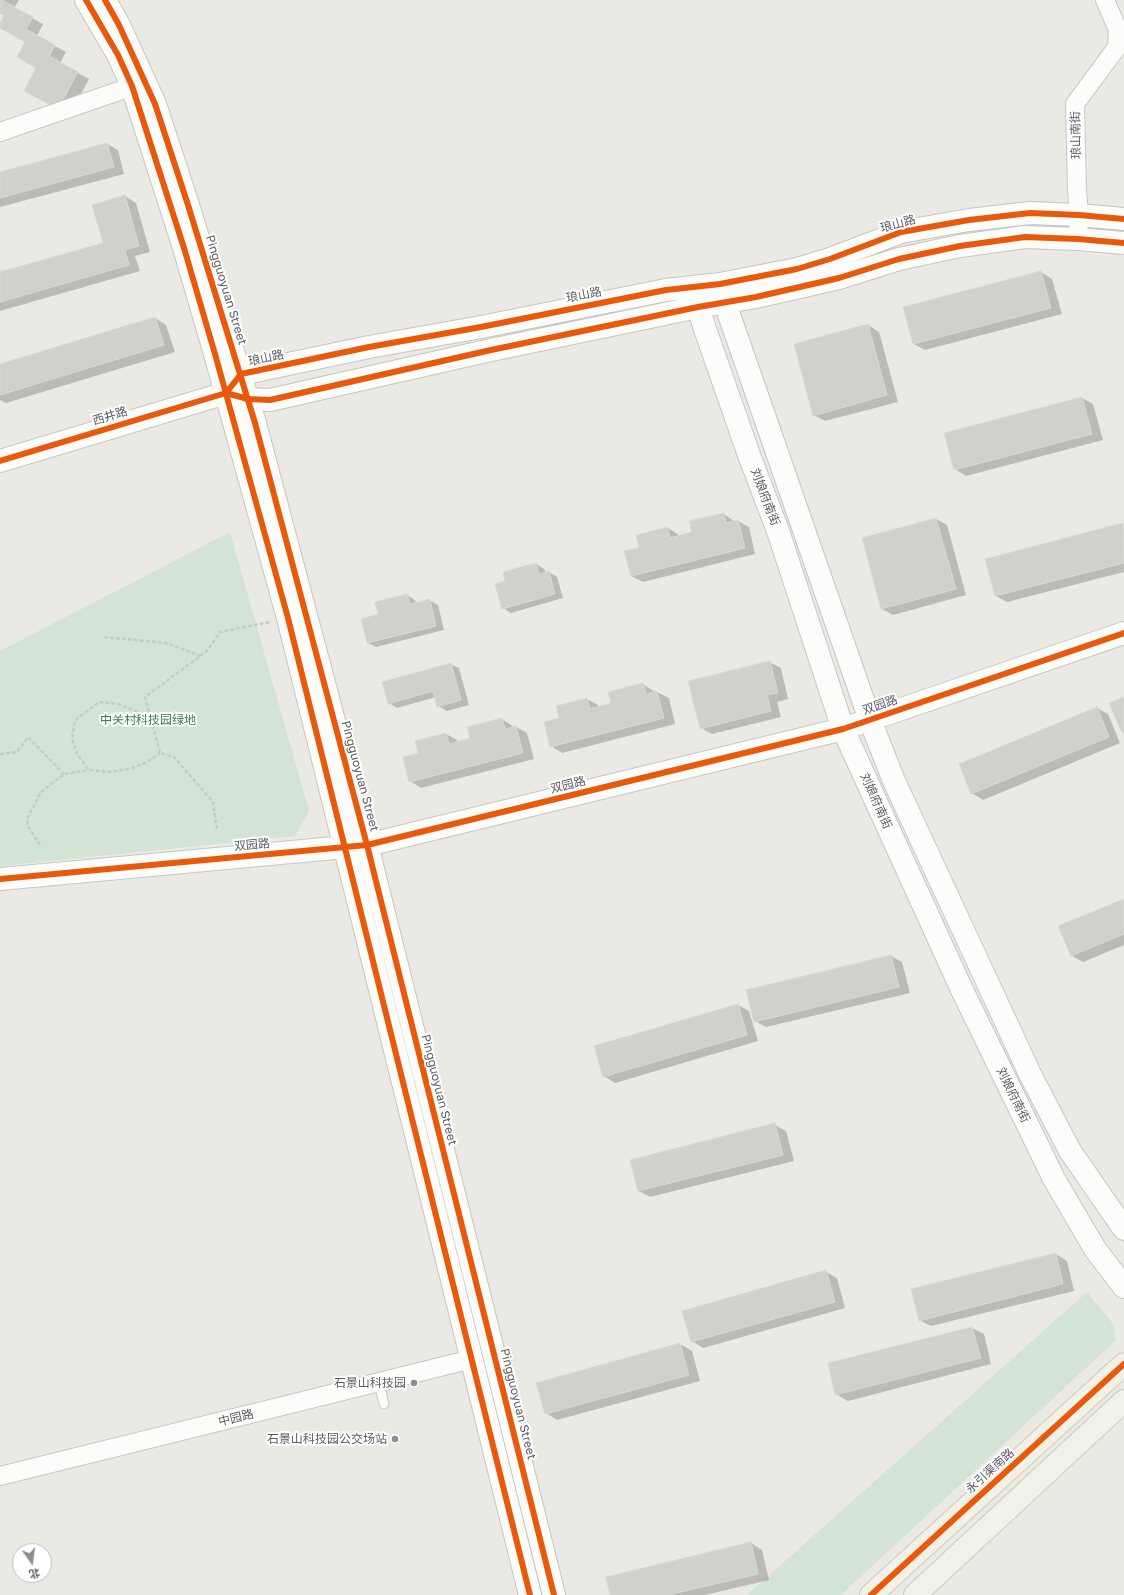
<!DOCTYPE html>
<html>
<head>
<meta charset="utf-8">
<style>
	body { margin:0 }
	#map { position:relative; width:1124px; height:1595px; overflow:hidden; background:#eae9e4; font-family:"Golos Text","Noto Sans SC",sans-serif }
	canvas { display:block }
	.north { position:absolute; left:12px; top:1543px; width:40px; height:40px; box-sizing:border-box; background:#fff; border:1px solid #bdbec0; border-radius:50%; rotate:166deg; font-size:11px; font-weight:700; line-height:16px; text-align:center; color:#5b5d61 }
	.north::after { content:''; display:block; margin:auto; width:14px; height:18px; background:#8d8e8f; clip-path:polygon(50% 0,100% 100%,50% 72%,0 100%) }
</style>
</head>
<body>
<div id="map">
<canvas width="1124" height="1595"></canvas>
<div class="north">北</div>
</div>
<script>
const context = document.querySelector('canvas').getContext('2d');
context.lineJoin = 'round';
function fill(path, color) { context.fillStyle = color; context.fill(path, 'evenodd'); }
const toPath = rows => new Path2D(rows.map(r => 'M' + r).join(''));
function stroke(path, color, width, dash) { context.strokeStyle = color; context.lineWidth = width; context.lineCap = dash ? 'butt' : 'round'; context.setLineDash(dash || []); context.stroke(path); }
function write(font, color, halo, rows, align = 'center') {
  context.font = font + ' "Golos Text","Noto Sans SC",sans-serif'; context.lineWidth = 4; context.setLineDash([]); context.textBaseline = 'middle'; context.strokeStyle = halo; context.fillStyle = color; for (const [text, x, y, turn = 0] of rows) {
    context.save(); context.translate(x, y); context.rotate((+turn || 0) * Math.PI / 180); context.textAlign = isNaN(turn) ? turn : align; if (halo) context.strokeText(text, 0, 0); context.fillText(text, 0, 0); context.restore();
  }
}
fill(toPath([
	[230,532,309,811,295,836,0,866,0,651],
	[1087,1292,1114,1325,1115,1341,841,1595,747,1595]
]), '#d4e4d4');
fill(toPath([
	[0,0,19,0,14,8,43,24,37,36,46,60,47,61,55,46,66,52,60,63,89,79,70,115,37,68,26,42,0,27,5,16,0,13],
	[107,144,118,150,124,174,0,207,0,173],
	[125,196,136,203,150,252,135,256,140,271,0,311,0,273,104,243],
	[1041,272,1052,279,1062,314,925,350,914,344],
	[155,318,166,325,175,352,6,403,0,400,0,366],
	[868,325,879,332,898,402,825,421,814,415],
	[1082,398,1093,404,1103,440,966,476,955,469],
	[724,514,735,522,738,521,749,527,755,554,643,582,631,576,641,548,668,528,679,535,679,537,693,533],
	[936,519,947,525,966,595,893,615,882,609,863,539],
	[1123,524,1124,572,1007,602,996,596,986,560],
	[536,564,544,569,546,573,549,572,557,577,563,598,511,613,503,608,507,582],
	[407,595,415,600,416,603,429,600,438,605,444,630,376,647,368,643],
	[769,662,781,668,788,699,777,702,781,717,712,734,701,728],
	[450,664,459,668,469,705,447,711,438,706,436,697,397,708,389,703],
	[643,684,655,692,657,692,669,698,675,724,562,753,551,746,587,699,598,705,599,708,613,704],
	[1097,708,1108,714,1120,743,983,800,972,793],
	[502,719,514,727,516,727,527,733,534,759,421,788,410,781,419,754,446,734,457,740,458,742,471,739],
	[1124,900,1124,945,1083,962,1072,956],
	[891,956,902,962,910,993,766,1027,755,1021],
	[738,1005,749,1011,758,1041,615,1083,604,1076],
	[775,1125,786,1131,794,1161,650,1197,639,1191,632,1161],
	[1056,1254,1067,1261,1074,1291,931,1326,919,1320],
	[826,1272,837,1278,845,1308,703,1348,692,1341],
	[972,1328,984,1334,991,1364,848,1401,836,1394,829,1364],
	[680,1344,692,1351,700,1381,557,1420,546,1413],
	[751,1543,762,1550,769,1580,705,1595,611,1595]
]), '#0003');
const building = toPath([
	[0,0,4,0,3,1,33,17,26,29,55,45,49,56,78,72,58,109,24,91,36,68,17,57,25,42,0,28,0,23,4,16,0,13,0,0],
	[107,143,114,167,0,198,0,172,107,143],
	[125,195,139,246,125,250,129,265,0,302,0,272,103,243,92,205,125,195],
	[1041,271,1051,308,913,344,903,307,1041,271],
	[155,317,164,345,0,395,0,364,155,317],
	[868,324,887,395,813,416,794,344,868,324],
	[1082,397,1092,434,954,470,944,433,1082,397],
	[724,513,726,523,738,520,745,548,631,576,624,551,639,548,636,535,668,527,670,538,692,532,689,521,724,513],
	[936,518,956,589,881,609,862,538,936,518],
	[1123,523,1124,563,995,596,985,559,1123,523],
	[536,563,539,574,549,571,555,594,502,609,495,584,505,581,503,572,536,563],
	[407,594,410,604,430,599,436,626,367,643,361,619,378,614,375,602,407,594],
	[770,661,778,693,767,695,771,711,700,729,688,681,770,661],
	[451,663,461,700,437,707,433,691,388,704,382,682,451,663],
	[643,683,646,694,657,691,664,718,550,747,544,722,559,718,556,706,587,698,590,709,611,703,608,692,643,683],
	[1124,697,1124,732,1122,733,1109,703,1124,697],
	[1097,707,1109,737,971,794,959,764,1097,707],
	[502,718,505,729,516,726,523,753,409,782,403,757,418,753,415,741,446,733,449,744,470,738,467,727,502,718],
	[1124,899,1124,934,1071,956,1058,926,1124,899],
	[891,955,899,987,754,1022,746,990,891,955],
	[738,1004,747,1035,603,1077,594,1046,738,1004],
	[775,1123,783,1155,638,1191,630,1160,775,1123],
	[1056,1253,1063,1284,919,1321,911,1289,1056,1253],
	[826,1270,835,1302,691,1342,682,1311,826,1270],
	[972,1327,981,1358,835,1395,828,1363,972,1327],
	[680,1343,689,1375,545,1414,536,1383,680,1343],
	[751,1542,758,1574,668,1595,610,1595,606,1577,751,1542]
]);
fill(building, '#d0d0cd');
stroke(building, '#d9d8d4', 1);
const service = toPath([
	[379,1383,384,1404]
]);
const minor = toPath([
	[0,132,145,82],
	[1078,239,1079,215,1077,191,1075,104,1117,47,1118,30,1105,0],
	[0,1476,472,1359]
]);
const tertiary = toPath([
	[0,461,226,393],
	[0,879,367,845,843,729,1124,633]
]);
const secondary = toPath([
	[86,0,118,55,132,86,184,248,215,354,288,618,530,1595],
	[105,0,119,25,155,104,188,205,255,423,367,845,554,1595],
	[720,284,725,303,870,720,894,781,1030,1074,1070,1151,1124,1229],
	[692,287,705,329,749,455,778,531,843,729,962,990,1054,1179,1095,1249,1124,1287],
	[232,385,241,374,369,347,481,327,666,290,720,284,797,269,830,259,901,232,969,220,1030,213,1079,215,1124,219],
	[234,395,248,399,270,400,491,350,698,307,756,297,839,278,899,259,960,246,1025,237,1078,239,1124,243]
]);
const primary = toPath([
	[871,1595,1124,1364],
	[915,1595,1124,1401]
]);
stroke(service, '#c7c7c6', 11);
stroke(minor, '#c7c7c6', 20);
stroke(tertiary, '#c7c7c6', 24);
stroke(secondary, '#c5c6c4', 24);
stroke(primary, '#cfcbb5', 24);
stroke(toPath([
	[104,637,167,643,200,656],
	[149,716,118,704,99,702,75,720,72,738,77,754,89,770,111,772,133,768,147,762,160,753],
	[0,754,17,752,28,737,64,774],
	[217,829,213,802,174,757,160,753,145,697,207,651,220,632,270,622],
	[40,845,28,826,27,819,41,792,64,774,89,770]
]), '#c8cac9', 2.5, [4, 2]);
stroke(service, '#fcfcfb', 9);
stroke(minor, '#fcfcfb', 18);
stroke(tertiary, '#fcfcfb', 22);
stroke(secondary, '#fcfcfb', 22);
stroke(primary, '#f1f1e7', 22);
stroke(toPath([
	[86,0,118,55,132,86,184,248,215,354,288,618,530,1595],
	[105,0,119,25,155,104,188,205,255,423,367,845,554,1595],
	[226,393,241,374,369,347,481,327,666,290,720,284,797,269,830,259,901,232,969,220,1030,213,1079,215,1124,219],
	[226,393,248,399,270,400,491,350,698,307,756,297,839,278,899,259,960,246,1025,237,1078,239,1124,243],
	[0,461,226,393],
	[0,879,367,845,843,729,1124,633],
	[871,1595,1124,1364]
]), '#e8590c', 6);
for (const [x, y, r, color] of [
	[414,1383,4,"#8d8e8f"],
	[395,1439,4,"#8d8e8f"]
]) { const dot = new Path2D(); dot.arc(x, y, r, 0, 2 * Math.PI); context.fillStyle = color; context.fill(dot); stroke(dot, '#fff', 1.5); }
write('12px', '#5b5d61', '#fff', [
	["琅山南街",1076,135,-91],
	["琅山路",898,224,-15],
	["Pingguoyuan Street",226,290,73],
	["琅山路",584,295,-11],
	["琅山路",266,358,-12],
	["西井路",110,416,-17],
	["刘娘府南街",765,497,69],
	["双园路",880,705,-19],
	["Pingguoyuan Street",360,776,75],
	["双园路",568,785,-14],
	["刘娘府南街",876,801,66],
	["双园路",252,845,-5],
	["Pingguoyuan Street",439,1090,76],
	["刘娘府南街",1013,1095,64],
	["Pingguoyuan Street",518,1404,76],
	["中园路",236,1418,-14],
	["永引渠南路",990,1471,-42]
]);
write('12px', '#3e7d4a', '#fff', [
	["中关村科技园绿地",148,720]
]);
write('12px', '#5b5d61', '#fff', [
	["石景山科技园",406,1383],
	["石景山科技园公交场站",387,1439]
], 'right');
</script>
</body>
</html>
